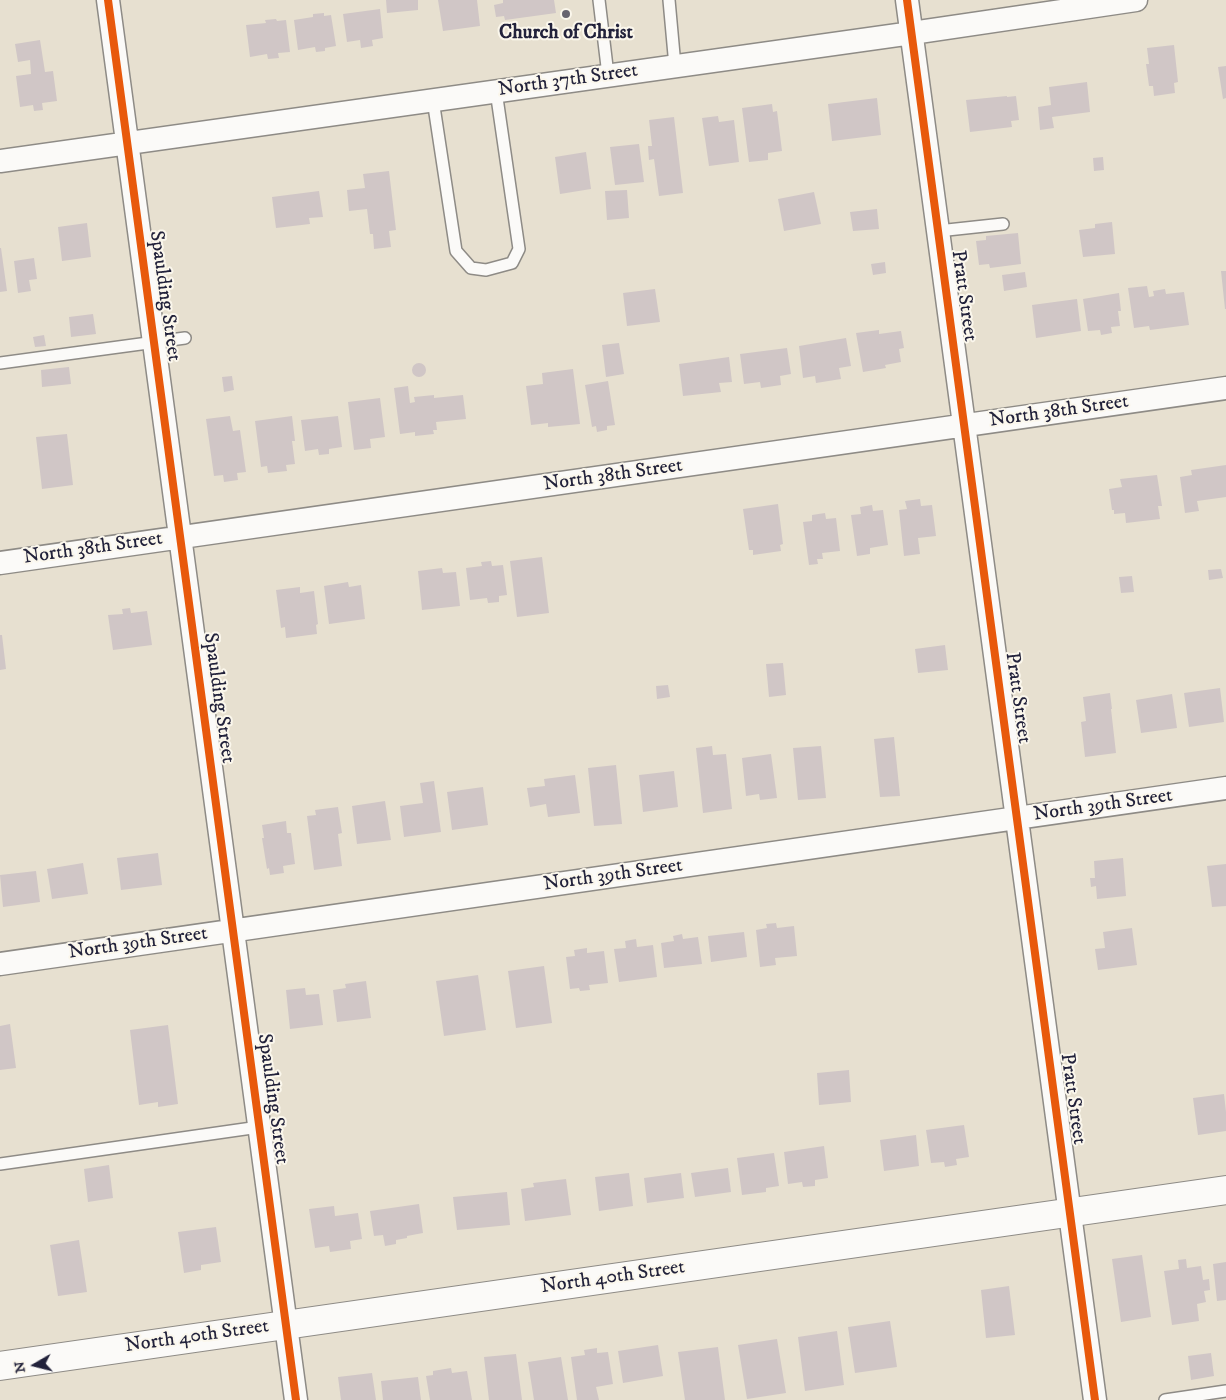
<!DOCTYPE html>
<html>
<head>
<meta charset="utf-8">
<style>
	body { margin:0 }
	#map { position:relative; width:1226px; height:1400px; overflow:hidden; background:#e7e0d0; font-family:"IM FELL DW Pica",serif }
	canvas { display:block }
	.north { position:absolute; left:10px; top:1340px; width:50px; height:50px; -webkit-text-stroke:4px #fbf7ec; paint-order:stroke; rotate:262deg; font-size:14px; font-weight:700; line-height:20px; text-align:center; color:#22223b }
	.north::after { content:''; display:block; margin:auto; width:18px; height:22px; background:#22223b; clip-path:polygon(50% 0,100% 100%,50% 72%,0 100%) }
</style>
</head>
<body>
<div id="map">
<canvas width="1226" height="1400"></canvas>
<div class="north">N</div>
</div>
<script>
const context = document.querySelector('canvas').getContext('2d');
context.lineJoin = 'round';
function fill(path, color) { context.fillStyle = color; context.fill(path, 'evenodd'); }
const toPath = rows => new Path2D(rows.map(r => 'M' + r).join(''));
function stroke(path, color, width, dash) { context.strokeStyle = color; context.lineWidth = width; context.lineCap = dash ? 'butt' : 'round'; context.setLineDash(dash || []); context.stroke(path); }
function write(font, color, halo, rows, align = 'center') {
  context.font = font + ' "IM FELL DW Pica",serif'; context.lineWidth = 4; context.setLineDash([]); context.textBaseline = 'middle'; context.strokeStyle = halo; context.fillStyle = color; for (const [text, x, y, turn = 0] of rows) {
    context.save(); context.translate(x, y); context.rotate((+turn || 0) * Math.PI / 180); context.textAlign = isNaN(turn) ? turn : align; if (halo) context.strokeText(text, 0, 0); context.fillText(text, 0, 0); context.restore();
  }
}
fill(toPath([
	[386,0,418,0,418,10,387,13],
	[438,0,477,0,480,26,443,31],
	[503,0,554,0,556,13,505,20,504,16,496,17,494,5,503,3],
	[380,9,383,38,372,40,373,46,361,48,360,40,347,42,343,14],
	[324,13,324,16,331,15,336,46,325,48,325,51,316,52,315,47,298,50,294,20,313,17,313,14],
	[276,19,277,21,286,20,290,52,278,53,279,58,268,59,267,54,250,57,246,25,266,23,265,20],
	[40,40,45,72,53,71,57,101,42,103,43,110,34,111,33,105,20,107,16,76,31,74,30,60,18,62,15,44],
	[1174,45,1178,82,1174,83,1175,93,1154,96,1153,86,1149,86,1146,64,1149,64,1147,48],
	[1226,66,1226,98,1223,99,1218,67],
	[1087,82,1090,112,1052,117,1054,128,1040,130,1038,107,1051,105,1049,87],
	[1007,96,1007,97,1016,96,1019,120,1011,121,1012,127,970,132,966,100],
	[877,98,881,135,832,141,828,104],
	[772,104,773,112,777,111,782,151,768,153,768,160,749,162,742,108],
	[718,116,719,122,734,120,739,162,709,166,702,118],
	[674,117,683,193,659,196,654,159,649,160,648,146,652,146,649,120],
	[639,144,644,182,615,185,610,147],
	[586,152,591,189,560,194,555,157],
	[1103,157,1104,170,1094,171,1093,158],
	[389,171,396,230,389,231,391,247,374,249,373,234,370,234,367,209,349,211,347,190,365,188,363,174],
	[627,190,629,218,607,220,605,191],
	[319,191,323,217,309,218,310,224,276,228,272,197],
	[814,192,821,224,784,231,778,199],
	[877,209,879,229,853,231,850,212],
	[1112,222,1115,254,1083,257,1079,230,1095,228,1095,224],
	[87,223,91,257,62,261,58,227],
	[1018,233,1021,264,990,268,989,264,979,265,976,241,986,240,986,236],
	[0,248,1,248,7,291,0,292],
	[34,258,37,279,29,280,31,291,18,293,14,261],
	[885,262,886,273,873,275,871,264],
	[1221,271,1226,271,1226,309,1225,309],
	[1025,272,1027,287,1004,291,1002,275],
	[1147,286,1149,297,1154,296,1153,291,1165,289,1166,294,1184,292,1189,325,1150,330,1149,326,1134,328,1128,288],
	[655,289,660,322,627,326,623,293],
	[1119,293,1121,311,1118,311,1120,326,1111,327,1112,333,1101,335,1100,330,1088,331,1083,299],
	[1077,299,1081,331,1036,338,1032,305],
	[93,314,96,334,71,337,69,317],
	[879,330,879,334,901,331,904,348,899,349,901,362,885,365,886,368,863,372,856,333],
	[44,335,46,346,35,347,33,337],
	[846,338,851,366,839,368,841,379,816,383,815,376,803,378,799,346],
	[619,343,624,374,606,377,602,345],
	[787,348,791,374,780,376,781,385,761,388,760,382,744,384,740,354],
	[729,357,732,382,719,383,721,392,683,396,679,364],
	'412 370a7 7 0 1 1 14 0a7 7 0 1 1-14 0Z',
	[69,367,71,384,42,387,41,370],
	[573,369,580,424,548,427,548,423,531,425,526,386,543,384,542,373],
	[232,376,234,390,224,392,222,377],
	[608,381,615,425,607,426,607,430,597,432,596,426,592,427,585,385],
	[408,386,410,403,415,402,414,397,434,395,434,398,463,395,466,419,436,422,437,430,433,430,434,434,415,436,415,432,400,434,394,388],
	[380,398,385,437,370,439,371,448,354,450,348,402],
	[230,416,233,431,240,430,246,472,237,473,238,480,224,482,223,475,214,476,206,419],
	[292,416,295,441,292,441,295,464,286,465,287,471,268,473,267,466,261,467,255,421],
	[338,416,342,447,329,449,329,454,319,455,318,449,305,451,301,420],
	[67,434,73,485,42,489,36,437],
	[1226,465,1226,497,1197,501,1199,511,1185,513,1180,477,1192,475,1191,470],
	[1157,475,1162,506,1158,506,1160,519,1126,523,1125,513,1114,514,1114,510,1112,510,1109,489,1122,487,1120,479],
	[920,499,921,506,932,505,936,536,918,538,920,554,904,556,899,510,907,509,905,501],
	[778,504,783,544,780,545,781,551,753,555,753,550,749,550,743,509],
	[872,505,873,511,883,510,888,545,870,548,870,554,857,556,851,515,861,514,860,507],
	[825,513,826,519,836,518,840,551,822,553,823,559,817,559,818,564,809,565,803,522,812,521,812,515],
	[542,557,549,613,517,617,510,561],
	[491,561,492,566,503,565,507,595,499,596,499,602,488,603,487,598,470,600,466,568,482,566,481,562],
	[442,568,443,573,456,572,460,606,422,610,418,571],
	[1221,569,1223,578,1209,580,1208,570],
	[1132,576,1134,592,1121,593,1119,577],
	[348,582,349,587,361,585,365,619,329,624,324,586],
	[300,587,300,593,314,591,318,624,316,625,317,634,286,638,285,627,281,628,276,590],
	[130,608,131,613,147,611,152,645,113,650,108,615,123,614,122,609],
	[0,635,2,635,6,669,0,670],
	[945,645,948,670,918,673,915,649],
	[783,663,786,695,769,697,766,664],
	[668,685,670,697,657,699,656,686],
	[1220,688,1224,722,1189,727,1184,693],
	[1110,693,1112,709,1111,709,1116,753,1085,757,1081,722,1086,721,1083,697],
	[1172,694,1177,728,1141,733,1136,700],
	[894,737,900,796,880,797,874,739],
	[712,746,713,755,726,754,732,809,703,813,696,748],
	[821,746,826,798,798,800,793,748],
	[771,754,777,798,760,800,759,794,746,796,742,758],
	[616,765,622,824,594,826,588,768],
	[674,771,678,807,643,812,639,775],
	[575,775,580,813,548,817,546,804,530,807,527,788,545,786,544,779],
	[434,781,441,832,404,837,400,806,423,803,420,783],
	[483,787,488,825,452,830,447,792],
	[385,801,391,840,357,844,352,806],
	[338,807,342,833,338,834,342,866,314,870,307,816,316,815,315,810],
	[286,821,287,833,291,833,295,864,283,866,284,873,270,875,269,868,267,869,262,838,264,838,262,825],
	[158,853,162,885,121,890,117,858],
	[1123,858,1126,896,1097,899,1096,886,1091,887,1090,878,1095,878,1094,861],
	[83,863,88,894,52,899,47,869],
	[1226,864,1226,906,1212,907,1207,866],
	[36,871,40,902,3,907,0,875],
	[776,923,777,928,794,926,797,956,775,958,776,965,760,967,756,930,767,928,766,924],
	[1132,928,1137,965,1098,970,1095,949,1105,948,1103,932],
	[744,932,747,957,711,962,708,936],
	[682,934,683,939,698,937,702,964,664,968,661,943,674,941,673,936],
	[636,939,637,947,653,945,657,977,619,982,614,949,626,948,625,941],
	[587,948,587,953,604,951,608,983,589,985,590,990,580,991,579,988,570,989,566,957,575,956,574,950],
	[544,966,552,1023,516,1028,508,971],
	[478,975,486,1030,444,1036,436,981],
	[366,981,371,1018,337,1022,333,990,346,988,345,984],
	[305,988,306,995,319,994,323,1025,290,1029,286,990],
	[10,1024,16,1068,0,1070,0,1026],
	[168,1025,178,1104,158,1107,158,1102,139,1105,130,1030],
	[849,1070,851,1102,819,1105,817,1073],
	[1224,1094,1226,1112,1226,1131,1198,1135,1193,1098],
	[964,1125,969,1157,956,1159,957,1165,945,1167,944,1162,931,1163,926,1130],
	[916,1135,919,1166,884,1171,880,1140],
	[824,1146,828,1178,815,1180,815,1186,803,1187,802,1182,788,1184,784,1152],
	[774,1153,779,1186,766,1188,766,1192,742,1195,737,1158],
	[109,1165,113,1198,88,1202,84,1169],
	[728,1168,731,1192,695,1197,691,1173],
	[629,1173,633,1206,599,1211,595,1177],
	[681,1173,684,1198,647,1203,644,1178],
	[566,1179,571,1215,525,1221,521,1189,534,1187,533,1183],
	[507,1192,510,1225,457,1230,453,1197],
	[419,1204,423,1233,407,1236,407,1238,396,1240,396,1244,385,1246,383,1235,374,1236,370,1211],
	[334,1206,335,1216,358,1213,362,1239,350,1241,351,1249,330,1252,329,1246,315,1248,309,1209],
	[216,1227,221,1262,201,1265,201,1270,184,1273,178,1232],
	[79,1240,87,1292,58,1296,50,1245],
	[1142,1255,1151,1317,1121,1322,1112,1259],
	[1186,1259,1187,1268,1201,1266,1203,1280,1209,1279,1210,1290,1204,1291,1206,1302,1197,1304,1199,1321,1172,1325,1164,1271,1179,1269,1178,1260],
	[1226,1262,1226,1300,1217,1301,1213,1264],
	[1009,1286,1015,1335,986,1338,981,1290],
	[890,1321,897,1367,855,1373,848,1327],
	[837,1331,844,1385,805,1391,798,1337],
	[777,1339,786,1393,747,1399,738,1345],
	[658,1345,663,1376,623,1383,618,1351],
	[718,1347,725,1400,685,1400,678,1352],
	[597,1348,597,1353,608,1352,613,1384,596,1387,599,1400,577,1400,571,1357,585,1355,584,1350],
	[1211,1353,1214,1376,1191,1380,1188,1356],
	[516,1354,522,1400,489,1400,484,1357],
	[561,1357,568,1400,534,1400,528,1362],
	[451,1368,452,1373,467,1371,472,1400,430,1400,426,1376,433,1375,433,1371],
	[372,1373,376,1400,341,1400,338,1377],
	[418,1377,421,1400,383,1400,381,1381]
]), '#d0c6c6');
const service = toPath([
	[599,0,608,75],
	[669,0,675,66],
	[433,100,456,251,471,268,486,270,512,263,519,249,496,91],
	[938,231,1003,224],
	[0,363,185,338],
	[0,1164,259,1127],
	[1165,1400,1226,1391]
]);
const minor = toPath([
	[108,0,296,1400],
	[907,0,1095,1400],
	[0,161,912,33,1136,0],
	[0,563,1226,388],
	[0,964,1226,788]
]);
const tertiary = toPath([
	[0,1366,1226,1190]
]);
stroke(service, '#8e8b86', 14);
stroke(minor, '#8e8b86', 25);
stroke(tertiary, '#8e8b86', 30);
stroke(service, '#fbfaf8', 11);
stroke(minor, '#fbfaf8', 22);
stroke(tertiary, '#fbfaf8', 28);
stroke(toPath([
	[108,0,296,1400],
	[907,0,1095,1400]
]), '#e8590c', 8);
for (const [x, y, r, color] of [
	[566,14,5,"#67646f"]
]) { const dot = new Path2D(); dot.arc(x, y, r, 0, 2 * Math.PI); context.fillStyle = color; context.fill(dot); stroke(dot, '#fbf7ec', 2); }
write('bold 20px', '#22223b', '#fbf7ec', [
	["Church of Christ",566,34]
]);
write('20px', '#22223b', '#fbf7ec', [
	["North 37th Street",568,81,-8],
	["Spaulding Street",164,296,82],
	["Pratt Street",963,296,82],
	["North 38th Street",1059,412,-8],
	["North 38th Street",613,476,-8],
	["North 38th Street",93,549,-8],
	["Spaulding Street",218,698,82],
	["Pratt Street",1017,698,82],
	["North 39th Street",1103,806,-8],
	["North 39th Street",613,876,-8],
	["North 39th Street",138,944,-8],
	["Spaulding Street",272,1099,82],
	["Pratt Street",1072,1099,82],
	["North 40th Street",613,1278,-8],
	["North 40th Street",197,1337,-8]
]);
</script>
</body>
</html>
